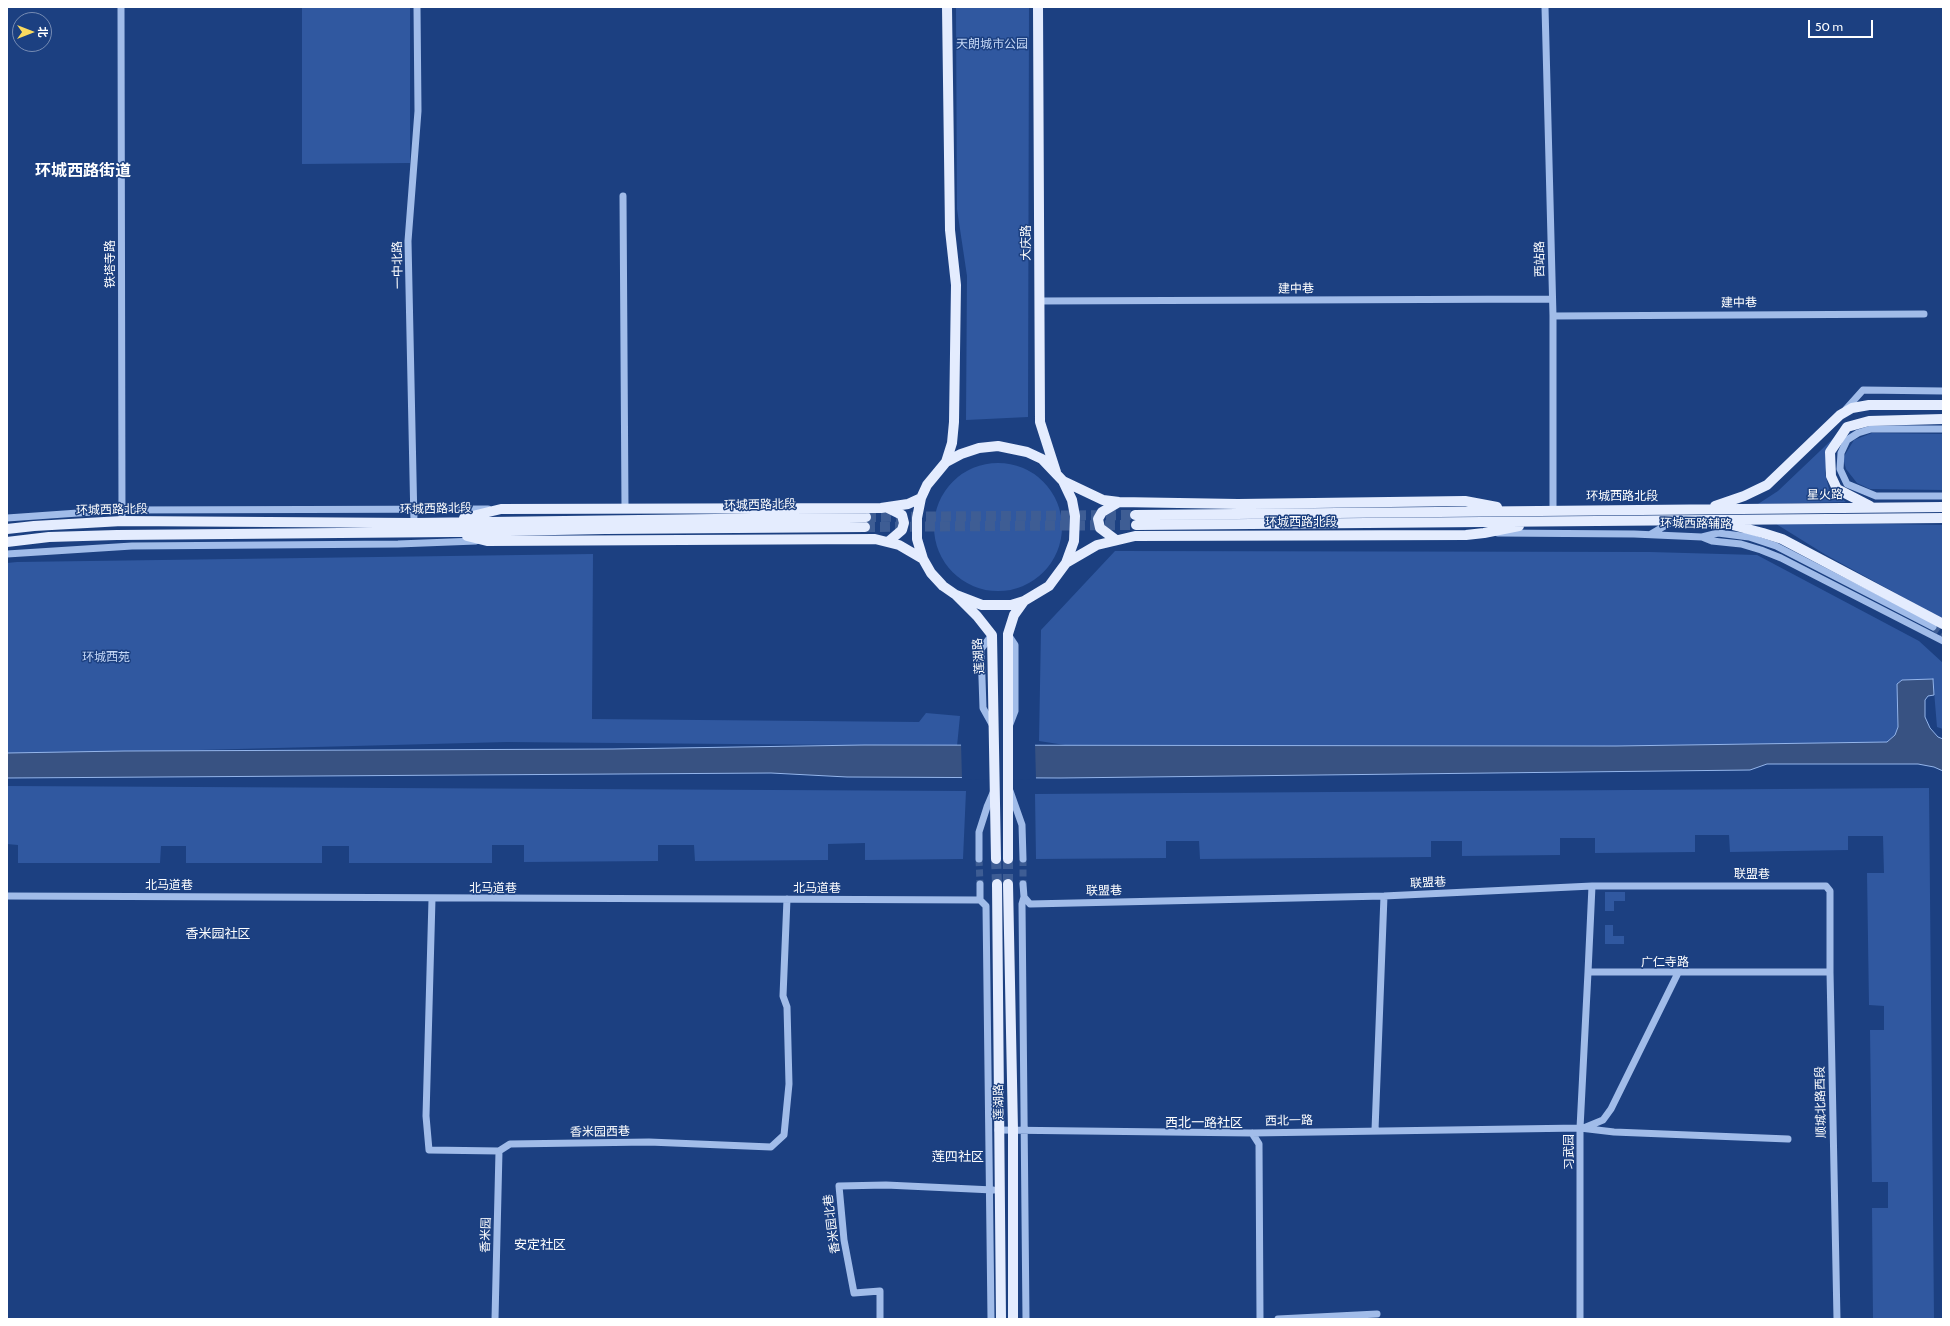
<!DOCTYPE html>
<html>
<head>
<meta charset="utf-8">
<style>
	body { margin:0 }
	#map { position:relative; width:1950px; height:1326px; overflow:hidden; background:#1c4081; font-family:Cabin,"Noto Sans SC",sans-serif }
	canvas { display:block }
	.frame { position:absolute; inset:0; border:8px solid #fff; pointer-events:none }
	.north { position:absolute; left:12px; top:12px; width:40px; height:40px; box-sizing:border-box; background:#1c4081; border:1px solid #778cb3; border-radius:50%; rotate:90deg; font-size:11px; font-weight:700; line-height:16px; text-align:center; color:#fff }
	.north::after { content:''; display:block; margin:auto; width:14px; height:18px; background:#fada5f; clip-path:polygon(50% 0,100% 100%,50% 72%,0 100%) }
	.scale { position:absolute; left:1808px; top:20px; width:65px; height:18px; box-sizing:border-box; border:2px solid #fff; border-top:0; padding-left:5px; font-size:12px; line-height:14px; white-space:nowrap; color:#fff; -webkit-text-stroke:3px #1c4081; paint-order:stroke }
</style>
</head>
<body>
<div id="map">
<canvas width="1950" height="1326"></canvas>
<div class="frame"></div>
<div class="north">北</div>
<div class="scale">50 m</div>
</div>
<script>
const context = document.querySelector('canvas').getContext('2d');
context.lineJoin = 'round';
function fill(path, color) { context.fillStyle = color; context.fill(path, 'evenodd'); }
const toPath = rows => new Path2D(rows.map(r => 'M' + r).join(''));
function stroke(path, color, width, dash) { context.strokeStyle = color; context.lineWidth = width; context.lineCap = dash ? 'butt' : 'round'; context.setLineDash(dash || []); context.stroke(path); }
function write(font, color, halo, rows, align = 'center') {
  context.font = font + ' Cabin,"Noto Sans SC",sans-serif'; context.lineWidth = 3; context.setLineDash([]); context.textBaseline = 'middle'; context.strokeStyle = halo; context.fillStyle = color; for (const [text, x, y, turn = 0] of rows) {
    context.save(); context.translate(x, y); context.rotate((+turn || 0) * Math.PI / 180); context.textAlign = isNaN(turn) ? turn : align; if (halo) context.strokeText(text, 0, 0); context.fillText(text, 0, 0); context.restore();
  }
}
fill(toPath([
	[302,7,410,7,410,163,302,164],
	[956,7,1029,7,1028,417,966,420,967,276,957,209],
	[1842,430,1829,451,1825,473,1829,489,1846,502,1758,504,1778,491],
	[1872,433,1943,434,1943,490,1870,489,1857,483,1846,469,1843,458,1854,440],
	'934 527a64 64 0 1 1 128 0a64 64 0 1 1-128 0Z',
	[1773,522,1943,525,1943,619,1826,555],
	[1115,551,1650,552,1757,555,1919,641,1943,663,1943,729,1937,727,1933,679,1897,684,1898,727,1895,735,1887,742,1616,746,1065,745,1039,741,1041,630],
	[593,554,592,719,919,722,926,713,960,716,957,746,507,742,7,755,7,563,17,562],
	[7,786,966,791,963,859,865,860,865,843,828,844,828,860,695,861,694,845,658,845,658,861,524,862,524,845,492,845,492,863,349,863,349,846,322,846,322,863,186,863,186,846,161,846,160,863,18,863,18,845,7,844],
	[1929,788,1934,1319,1873,1319,1872,1208,1888,1208,1888,1182,1872,1182,1870,1030,1884,1030,1884,1006,1869,1005,1867,873,1884,873,1883,836,1848,836,1848,850,1730,852,1729,835,1695,835,1695,852,1595,853,1595,838,1560,838,1560,855,1462,856,1462,841,1431,841,1431,857,1200,859,1199,841,1166,841,1166,858,1036,859,1035,794],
	[1605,892,1625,892,1625,901,1614,901,1614,911,1605,911],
	[1605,925,1613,925,1613,936,1624,936,1624,944,1605,944]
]), '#3058a0');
const water = toPath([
	[1933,679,1934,695,1928,696,1925,700,1925,717,1930,728,1938,737,1943,739,1943,771,1934,767,1918,764,1767,764,1750,770,1060,778,847,777,771,773,7,778,7,753,124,751,613,749,864,745,1616,746,1887,742,1895,735,1898,727,1897,684,1902,680,1933,679]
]);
fill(water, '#385282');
stroke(water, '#94b5eb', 1);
fill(toPath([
	[961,743,1035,743,1036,780,962,779]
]), '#1c4081');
stroke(toPath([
	[1933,627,1943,634],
	[979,859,980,884],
	[1023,859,1023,884]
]), '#3e5d94', 7, [7, 3.5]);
stroke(toPath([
	[866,517,1135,515],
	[865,527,1136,525],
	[996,859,997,884],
	[1008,859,1008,884]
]), '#3e5d94', 10, [10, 5]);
stroke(toPath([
	[121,7,122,521],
	[1545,7,1553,316,1553,510],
	[623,196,625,508],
	[1039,301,1552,299],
	[1553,316,1924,314],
	[1846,409,1863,390,1943,391],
	[1943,429,1871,429,1858,433,1847,440,1841,453,1840,469,1847,484,1876,496,1943,496],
	[7,518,121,510,488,509],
	[414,523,408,241,418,111,417,7],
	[1498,533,1634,534,1702,537,1718,533,1749,537,1776,546,1933,627],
	[1651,534,1673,521],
	[1702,537,1712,541,1741,544,1761,550,1781,558,1943,641],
	[7,554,132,546,398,544,476,541],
	[992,635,981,649,983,708,993,726],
	[1009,636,1015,645,1015,711,1010,724],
	[1010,791,1022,825,1023,859],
	[979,859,979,832,987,807,993,793],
	[980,884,980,900,986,906,991,1319],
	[1023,884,1024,897,1030,904,1384,896,1592,886,1826,886,1830,891,1830,972,1837,1319],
	[1592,886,1588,972,1830,972],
	[7,896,980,900],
	[1024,897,1022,904,1026,1319],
	[432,899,426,1116,429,1150,499,1151,510,1144,649,1142,771,1147,784,1135,789,1084,787,1007,783,996,787,899],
	[1586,1127,1603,1120,1611,1109,1678,973],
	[998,1130,1252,1133,1580,1128,1614,1132,1788,1139],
	[1375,1130,1384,896],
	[1252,1133,1259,1144,1260,1319],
	[495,1319,499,1151],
	[880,1319,880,1291,854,1293,844,1240,839,1186,886,1185,993,1190],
	[1278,1319,1377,1314],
	[1580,1319,1580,1128,1588,972]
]), '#a1bce9', 7);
stroke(toPath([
	[1038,7,1040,422,1056,472],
	[946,462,952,443,954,422,956,285,950,230,947,7],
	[1063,481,1103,500,1119,502,1238,504,1465,501,1497,507],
	[1715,506,1744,496,1767,485,1840,415,1852,408,1869,405,1943,405],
	[1870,506,1837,489,1831,476,1830,452,1847,427,1869,421,1943,419],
	[1135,515,1943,507],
	[464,518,501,509,881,508,908,504,921,498],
	[1725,523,1763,533,1782,539,1943,624],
	[1136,525,1943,518],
	[7,529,34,526,122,521,414,523,866,517],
	[467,536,487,541,875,539,899,545,923,559],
	[1116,540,1100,528,1098,519,1102,512,1119,502],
	[7,542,49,537,117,535,452,532,605,529,865,527],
	[888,542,902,530,904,523,902,515,888,508],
	[1066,563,1097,545,1135,536,1466,535,1484,533,1519,526],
	[956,595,982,605,1011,605,1024,601,1049,586,1066,563,1074,541,1075,516,1072,500,1063,481,1042,459,1027,452,998,446,979,448,961,454,946,462,927,485,921,498,917,518,917,539,923,559,931,573,943,586,956,595,977,616,992,635,996,859],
	[1008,859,1008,634,1014,615,1024,601],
	[997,884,1001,1319],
	[1008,884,1013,1130,1013,1319]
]), '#e4ecfe', 10);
write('12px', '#c5d8f7', '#1c4081', [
	["天朗城市公园",992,44],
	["环城西苑",106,657]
]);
write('12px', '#fff', '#1c4081', [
	["大庆路",1026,243,-90],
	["西站路",1540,259,-91],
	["铁塔寺路",110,264,-90],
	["一中北路",398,265,-91],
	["建中巷",1296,289,-1],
	["建中巷",1739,303,-1],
	["星火路",1825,495,-1],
	["环城西路北段",1622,496],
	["环城西路北段",760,505,-1],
	["环城西路北段",436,509,-1],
	["环城西路北段",112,510,-1],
	["环城西路北段",1301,522],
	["环城西路辅路",1696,524,1],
	["莲湖路",979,656,-94],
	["联盟巷",1752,874],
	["联盟巷",1428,883,-3],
	["北马道巷",169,885],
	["北马道巷",493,888],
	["北马道巷",817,888],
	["联盟巷",1104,891,-1],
	["广仁寺路",1665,962],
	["莲湖路",999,1102,-91],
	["顺城北路西段",1821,1102,-91],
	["西北一路",1289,1121,-1],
	["香米园西巷",600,1132,-1],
	["习武园",1569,1152,-90],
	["香米园北巷",832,1224,-97],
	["香米园",486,1235,-88]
]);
write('13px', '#fff', '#1c4081', [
	["香米园社区",218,934],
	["西北一路社区",1204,1123],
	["莲四社区",958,1157],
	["安定社区",540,1245]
]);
write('bold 16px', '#fff', '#1c4081', [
	["环城西路街道",83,171]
]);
</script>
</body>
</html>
